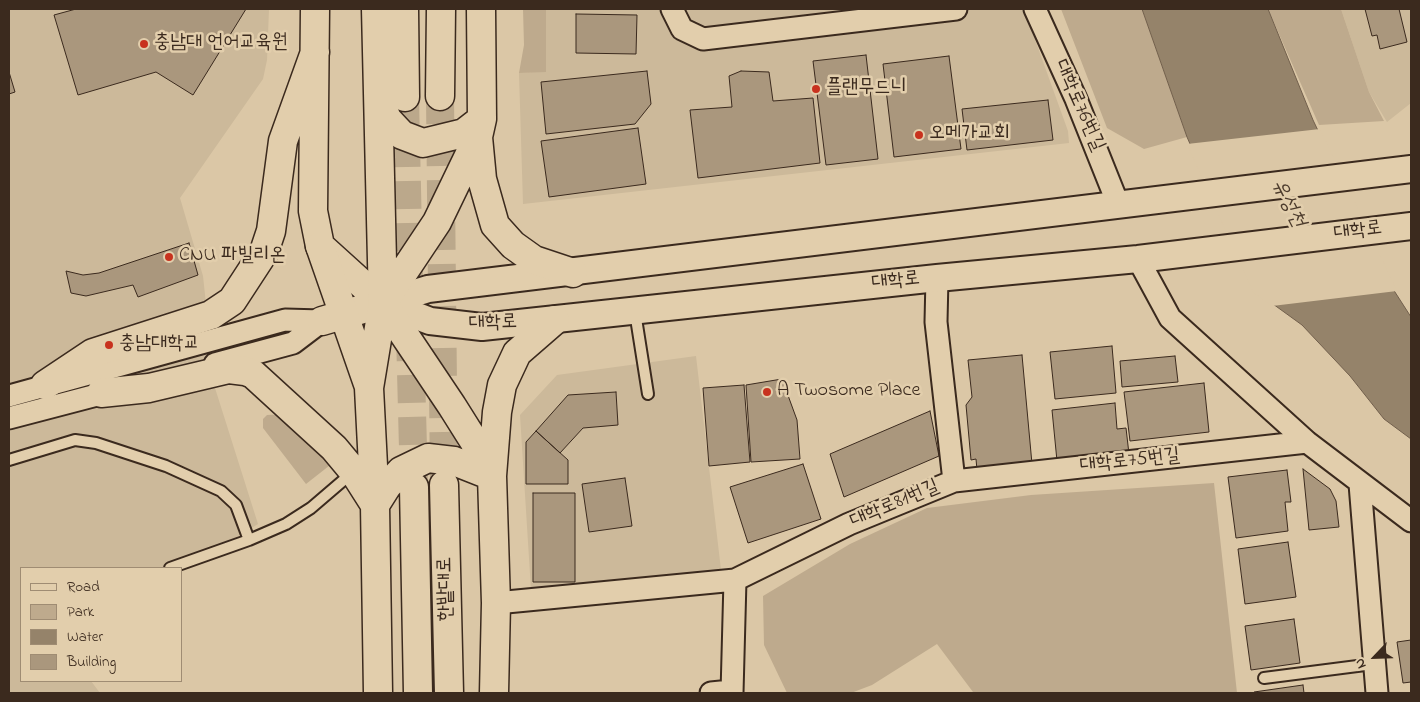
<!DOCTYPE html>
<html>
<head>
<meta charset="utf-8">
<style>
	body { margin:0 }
	#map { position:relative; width:1420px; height:702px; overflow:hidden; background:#dbc7a6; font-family:"Indie Flower",sans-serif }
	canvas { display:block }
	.frame { position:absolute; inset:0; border:10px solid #3b2a1e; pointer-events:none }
	.legend { position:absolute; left:20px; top:567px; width:162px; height:115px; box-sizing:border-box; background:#e2ceac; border:1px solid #9f8c73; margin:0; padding:6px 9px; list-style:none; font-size:15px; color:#3b2a1e }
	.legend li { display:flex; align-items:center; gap:10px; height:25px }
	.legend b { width:25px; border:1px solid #9f8c73 }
	.north { position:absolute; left:1350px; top:632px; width:50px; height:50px; -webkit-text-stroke:4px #e2ceac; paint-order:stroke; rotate:246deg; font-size:14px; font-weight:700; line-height:20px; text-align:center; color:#3b2a1e }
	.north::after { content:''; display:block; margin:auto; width:18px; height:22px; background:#3b2a1e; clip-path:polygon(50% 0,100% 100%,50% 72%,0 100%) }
</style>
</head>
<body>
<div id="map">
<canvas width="1420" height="702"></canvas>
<div class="frame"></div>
<ul class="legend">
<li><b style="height:6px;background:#e2ceac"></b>Road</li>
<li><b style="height:14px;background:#beaa8d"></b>Park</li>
<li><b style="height:14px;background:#95836a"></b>Water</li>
<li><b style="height:14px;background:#aa977d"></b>Building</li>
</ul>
<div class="north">N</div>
</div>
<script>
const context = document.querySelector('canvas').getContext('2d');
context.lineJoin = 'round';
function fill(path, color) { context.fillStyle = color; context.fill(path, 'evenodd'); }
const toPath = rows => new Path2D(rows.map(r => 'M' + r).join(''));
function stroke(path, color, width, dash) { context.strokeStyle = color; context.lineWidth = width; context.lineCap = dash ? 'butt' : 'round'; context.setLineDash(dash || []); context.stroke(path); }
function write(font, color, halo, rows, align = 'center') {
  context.font = font + ' "Indie Flower","Poor Story",sans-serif'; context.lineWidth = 5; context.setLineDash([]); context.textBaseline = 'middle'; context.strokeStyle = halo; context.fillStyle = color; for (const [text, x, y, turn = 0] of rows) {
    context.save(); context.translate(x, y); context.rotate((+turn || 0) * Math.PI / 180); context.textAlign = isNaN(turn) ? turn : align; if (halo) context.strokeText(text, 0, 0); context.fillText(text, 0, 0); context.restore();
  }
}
fill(toPath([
	[9,9,269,9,267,60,263,79,180,198,203,276,215,388,258,524,181,571,181,568,21,568,21,681,91,681,100,693,9,693],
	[546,9,1024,9,1068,131,1069,143,523,204,519,73,546,71],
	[1341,9,1411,9,1411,103,1387,122,1369,92],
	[696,356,721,570,531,590,520,415,557,375]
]), '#ccb99a');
fill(toPath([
	[523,9,546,9,546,72,519,73,524,45],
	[1061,9,1142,9,1187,137,1144,149,1107,128],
	[1268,9,1341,9,1369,92,1384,121,1319,125],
	[286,414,334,462,306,484,263,428,263,419,267,415],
	[1214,483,1237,693,971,693,973,692,937,644,872,685,851,693,787,693,764,645,763,596,850,544,927,508,1031,495]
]), '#beaa8d');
const water = toPath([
	[1142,9,1268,9,1313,120,1393,289,1411,317,1411,439,1384,419,1350,376,1302,325,1255,291,1187,137,1142,9]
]);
fill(water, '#95836a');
stroke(water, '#715f4c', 1);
fill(toPath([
	[1320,129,1397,291,1272,306,1253,292,1187,144]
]), '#dbc7a6');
const building = toPath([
	[76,9,246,9,193,95,156,72,78,95,54,15,76,9],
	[1365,9,1399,9,1407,42,1380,49,1377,35,1372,36,1365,9],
	[576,14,637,15,636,54,576,53,576,14],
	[866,55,878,159,826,165,813,61,866,55],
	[949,56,961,149,894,157,883,64,949,56],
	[647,71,651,104,635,124,546,134,541,82,647,71],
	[741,71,769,72,773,101,813,98,820,163,698,178,690,110,732,107,729,76,741,71],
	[9,72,15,92,9,94,9,72],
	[1048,100,1053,140,967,150,962,109,1048,100],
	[638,128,646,184,549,197,541,141,638,128],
	[189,243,198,275,138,297,133,285,86,296,71,293,66,271,83,275,99,273,189,243],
	[1112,346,1116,393,1055,399,1050,352,1112,346],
	[1022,355,1032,464,977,470,976,459,971,460,966,405,972,397,968,360,1022,355],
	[1175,356,1178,382,1122,387,1120,361,1175,356],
	[782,379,797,420,800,459,751,462,746,385,782,379],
	[1204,383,1209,432,1130,441,1124,392,1204,383],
	[744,385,750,462,709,466,703,388,744,385],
	[616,392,618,425,583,428,560,453,536,431,568,395,616,392],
	[1115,403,1117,429,1126,428,1129,454,1057,461,1052,410,1115,403],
	[930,411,939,456,844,497,830,454,930,411],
	[536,431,568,460,568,484,526,484,526,442,536,431],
	[803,464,821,519,748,543,730,487,803,464],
	[1303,469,1330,489,1336,501,1339,527,1309,530,1303,469],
	[1287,470,1291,502,1285,502,1288,531,1236,538,1228,477,1287,470],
	[625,478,632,526,589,532,582,484,625,478],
	[533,493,575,493,575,582,533,582,533,493],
	[1288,542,1296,597,1245,604,1238,549,1288,542],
	[1294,619,1300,663,1251,670,1245,626,1294,619],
	[1411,640,1411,682,1403,683,1397,642,1411,640],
	[1303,685,1304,693,1254,693,1254,692,1303,685]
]);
fill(building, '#aa977d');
stroke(building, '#3b2a1e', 1);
stroke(toPath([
	[440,96,444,483],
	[405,97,409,278],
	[410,333,414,487]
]), '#bba88b', 28, [28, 14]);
const service = toPath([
	[635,312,648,394],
	[9,460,75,440,96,443,166,466,221,491,236,505,249,540],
	[170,568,249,540,286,524,311,508,353,472],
	[1264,678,1373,664]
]);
const minor = toPath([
	[672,9,682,29,703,39,956,9],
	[1035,9,1076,99,1118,204],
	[1138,259,1170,318,1307,442,1411,521],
	[937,278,936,322,954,481],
	[215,364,293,343,322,321],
	[9,396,285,320,322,321],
	[9,418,116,390],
	[1360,484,1377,693],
	[496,603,735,580,849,524,954,481,1307,442],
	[711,693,731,691],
	[732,693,735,580]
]);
const tertiary = toPath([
	[383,303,430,321,482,327,937,278,1138,259,1411,226],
	[383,303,428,289,1411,169]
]);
const secondary = toPath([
	[315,9,313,211,320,246,383,303],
	[322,321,383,303],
	[45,385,93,353,211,315,232,301,264,252,271,231,283,141,315,52]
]);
const primary = toPath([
	[376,9,383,303,369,388,375,505,378,693],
	[404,9,405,97],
	[440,96,441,9],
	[379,99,387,119,402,135,423,143,464,133,482,119],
	[478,137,482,179,495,225,513,245,534,260,573,273],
	[320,246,368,384],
	[383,303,437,222,478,137,482,119,481,9],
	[383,303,452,406,474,441,492,476],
	[101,393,149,388,229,369,245,371,253,374,334,448,354,472,375,505,387,486,401,471,428,458,454,461,492,476],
	[444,485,449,693],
	[414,487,418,693],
	[494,693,496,603,492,476,497,412,502,385,517,353,555,320]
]);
stroke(service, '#3b2a1e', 14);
stroke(minor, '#3b2a1e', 25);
stroke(tertiary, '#3b2a1e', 30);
stroke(secondary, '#3b2a1e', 31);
stroke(primary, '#3b2a1e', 31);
stroke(service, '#e2ceac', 10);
stroke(minor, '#e2ceac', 21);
stroke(tertiary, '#e2ceac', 26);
stroke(secondary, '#e2ceac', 28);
stroke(primary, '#e2ceac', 28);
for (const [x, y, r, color] of [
	[144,44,5,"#c8321e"],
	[816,89,5,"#c8321e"],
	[919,135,5,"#c8321e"],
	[169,257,5,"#c8321e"],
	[109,345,5,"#c8321e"],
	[767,392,5,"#c8321e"]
]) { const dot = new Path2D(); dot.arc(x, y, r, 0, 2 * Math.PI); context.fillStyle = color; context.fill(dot); stroke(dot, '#e2ceac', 2); }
write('20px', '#3b2a1e', '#e2ceac', [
	["충남대 언어교육원",154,44],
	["플랜무드니",826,89],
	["오메가교회",929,135],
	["CNU 파빌리온",179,257],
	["충남대학교",119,345],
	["A Twosome Place",777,392]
], 'left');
write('20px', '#3b2a1e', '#e2ceac', [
	["대학로76번길",1078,106,66],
	["대학로",1358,232,-7],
	["대학로",896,282,-6],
	["대학로",493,324,-2],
	["대학로75번길",1130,462,-6],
	["대학로81번길",895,505,-23],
	["한밭대로",447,589,-91]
]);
write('italic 21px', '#4d3c2d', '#e2ceac', [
	["유성천",1287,204,63]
]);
</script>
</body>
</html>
